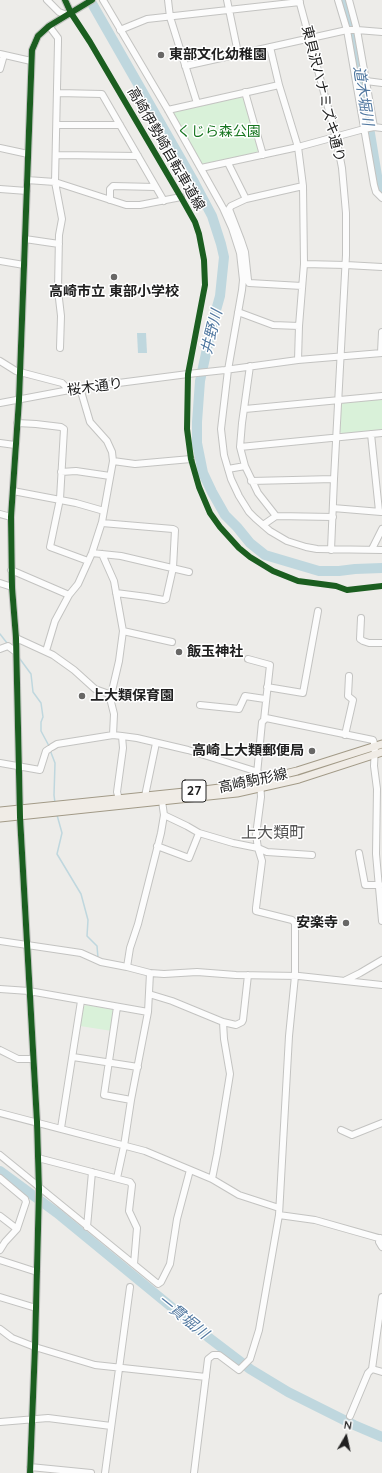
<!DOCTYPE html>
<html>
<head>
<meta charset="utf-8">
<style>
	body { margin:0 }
	#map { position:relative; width:382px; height:1473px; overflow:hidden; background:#edece9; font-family:Quicksand,sans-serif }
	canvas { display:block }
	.north { position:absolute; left:326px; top:1417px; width:40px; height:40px; -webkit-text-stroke:3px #fff; paint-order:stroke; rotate:9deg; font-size:11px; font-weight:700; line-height:16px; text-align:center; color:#202020 }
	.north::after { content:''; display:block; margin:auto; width:14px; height:18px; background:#202020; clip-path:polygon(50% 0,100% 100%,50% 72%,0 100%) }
</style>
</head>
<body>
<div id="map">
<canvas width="382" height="1473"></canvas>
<div class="north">N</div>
</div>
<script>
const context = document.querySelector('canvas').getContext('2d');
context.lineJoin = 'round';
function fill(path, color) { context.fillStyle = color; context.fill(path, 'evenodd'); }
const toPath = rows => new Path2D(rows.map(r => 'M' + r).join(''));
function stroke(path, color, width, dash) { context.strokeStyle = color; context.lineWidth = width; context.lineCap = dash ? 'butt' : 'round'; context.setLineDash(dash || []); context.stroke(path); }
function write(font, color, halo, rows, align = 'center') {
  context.font = font + ' Quicksand,"Noto Sans JP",sans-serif'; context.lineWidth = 3; context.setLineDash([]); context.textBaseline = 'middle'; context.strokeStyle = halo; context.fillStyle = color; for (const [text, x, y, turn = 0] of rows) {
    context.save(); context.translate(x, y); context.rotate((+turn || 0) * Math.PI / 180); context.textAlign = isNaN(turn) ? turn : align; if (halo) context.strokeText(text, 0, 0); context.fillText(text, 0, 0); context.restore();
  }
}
fill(toPath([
	[240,97,244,99,258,151,256,154,206,165,202,165,174,114,174,111],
	[382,399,382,430,343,434,340,432,341,405,344,402],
	[86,1005,114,1010,112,1031,80,1026,83,1007]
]), '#d9f1d9');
fill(toPath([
	[137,333,146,333,147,353,138,353]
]), '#bfd7de');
stroke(toPath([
	[0,634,7,643],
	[20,659,31,674,33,692,41,703,43,717,41,722,41,731,49,746],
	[50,750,55,763,54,795,55,803],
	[57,815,62,833,57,854,81,894,88,920,87,936,97,946,98,958]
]), '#bfd7de', 1.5);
stroke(toPath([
	[90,0,194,182,212,216,221,244,224,257,220,296,213,321,200,381,197,422,197,443,203,473,212,492,225,515,237,527,250,543,265,555,319,571,339,571,355,569,382,568],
	[344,0,354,36,379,188,382,192],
	[0,1171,57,1213,208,1337,250,1369,288,1392,354,1425,382,1437]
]), '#bfd7de', 10);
const minor = toPath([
	[47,0,59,12,67,15],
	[65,0,71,13],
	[103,0,168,110,223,208,232,228,240,253,243,280,242,290,228,370,221,429,224,455,231,479,239,496,249,512,255,518,270,531,287,541,306,547,317,549,382,550],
	[168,0,170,17,197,103],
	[227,0,238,53],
	[299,0,336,137,342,168,346,213,346,255,334,479,331,550],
	[338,0,347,30,374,185,376,192,382,198],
	[349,0,357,30,374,127],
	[49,26,58,38,58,42,55,182,62,219,59,235,58,290,61,316,60,348],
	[120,30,147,19,300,2],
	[270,47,279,85,298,147,303,186,304,264,299,326,298,360],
	[0,54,31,61],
	[185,66,347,30,357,30,382,32],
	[0,69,4,55],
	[366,81,382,83],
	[245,92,263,155],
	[58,93,102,94,164,201],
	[168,110,279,85],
	[57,125,120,125],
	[0,148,28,154],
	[56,155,138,156],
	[228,163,246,199],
	[201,168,298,147,364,129,374,127,382,128],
	[27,180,55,182,126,205,140,205,181,197],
	[0,189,27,191],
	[110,200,110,189,113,186,155,187],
	[25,239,59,244],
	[0,261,24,265],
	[304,264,346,265,382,267],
	[302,286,249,283,248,280,245,252,241,240,229,209,231,206,246,199,303,186],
	[238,312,273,325,299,326],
	[381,353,382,332],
	[0,361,16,371,62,383,69,390],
	[250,366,242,423,240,447,245,466,258,493,276,516,333,517],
	[0,403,80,388,188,374,225,370,298,360,382,353],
	[245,409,382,396],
	[17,423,36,424,61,427,64,429,60,499,50,547,88,561],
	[371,434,379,511],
	[0,443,15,445],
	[240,447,382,433],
	[113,461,135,464,191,459],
	[228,469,245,466],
	[61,472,76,471,110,476],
	[251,481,334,479],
	[13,491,76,503,104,511],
	[333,508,381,512],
	[0,514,11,517],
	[102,523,173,529,175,530,173,568,166,599,164,600,147,597,116,593],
	[263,525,276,516],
	[372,549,382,529],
	[92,553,121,556,189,572],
	[102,554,114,581,123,631,119,661,112,691,109,694],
	[11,570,69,595],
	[0,583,12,587],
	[361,618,360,639,363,641,369,643,382,643],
	[123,631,172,642],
	[16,638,53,655,74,670,95,689,109,694],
	[0,649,8,646,16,652],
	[46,651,55,621,69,595,78,584,92,553,102,522,113,461,112,452,107,441,90,422,80,388],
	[248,659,270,665,264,720],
	[267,687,303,693,318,611],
	[109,694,114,714,113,735],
	[200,705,239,709,245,696,265,699],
	[345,735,353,700,348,696,349,676],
	[52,747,57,744,113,735,122,736,137,738,188,750,258,772],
	[0,763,40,770,46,751,49,749],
	[145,796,156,743],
	[119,799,117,792,123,748,122,736],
	[164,815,187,826,199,833],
	[157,846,189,858,199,833,233,843,258,848,267,852,312,855],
	[359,853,365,885,380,885],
	[0,941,81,953,101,962,127,967,150,973,164,974,197,972,236,975,299,976,382,985],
	[127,967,130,948,138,924,161,833,164,815,162,801],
	[346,980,360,973,382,960],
	[0,989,29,991,148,1012],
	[149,994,172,1001,223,1022,236,1025,242,1022,243,1020,248,975],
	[117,1007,104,1095,131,1100],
	[0,1050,18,1059,33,1059],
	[73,1057,138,1067],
	[0,1113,145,1151,212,1179,239,1195,279,1208],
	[61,1128,81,1001],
	[341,1130,352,1135,382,1123],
	[0,1155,158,1284,161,1282,170,1264,177,1219,190,1170],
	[38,1158,130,1182,132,1185,129,1211,137,1228,134,1264],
	[0,1178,25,1199,26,1202,17,1229,5,1242,0,1250],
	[117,1178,124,1146,131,1100,148,1012,150,973],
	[212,1179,217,1154,230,1074,224,1039,223,1022],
	[279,1215,315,1220,382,1239],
	[0,1216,17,1229],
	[87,1227,92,1172],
	[380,1238,379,1242,382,1247],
	[0,1260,37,1272],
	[0,1297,36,1308],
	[0,1329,12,1338,35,1347,95,1365,206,1377],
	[372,1369,382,1372],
	[350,1416,368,1373,372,1369,382,1297],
	[0,1422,48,1418,111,1426],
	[30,1467,91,1473],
	[30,1473,35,1347,39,1190,37,1122,20,817,16,638,12,587,11,517,19,400,32,50,38,36,49,26,92,0],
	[105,1473,130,1287],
	[194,1473,208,1359,213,1355,219,1355,239,1370,250,1359,259,1330,279,1215,289,1036,295,976,295,923,292,920,256,911,256,908,262,861,258,848,256,835,261,797,260,780,257,774,262,722,266,718,373,740,375,746,374,766,377,789,376,854,382,921]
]);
const major = toPath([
	[0,811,204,790,235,786,297,771,382,744],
	[0,818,237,793,299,779,382,752]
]);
stroke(minor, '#c3c3c1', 8);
stroke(major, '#a29a87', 9);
stroke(minor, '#fcfcfc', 6);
stroke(major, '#f0ece6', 7);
stroke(toPath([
	[65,0,71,13,90,42,182,199,195,222,199,234,204,260,205,285,188,374,187,429,191,459,199,487,210,513,220,527,239,548,250,557,273,571,298,581,336,586,347,590,382,586],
	[30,1473,35,1347,39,1190,37,1122,20,817,16,638,12,587,11,517,19,400,32,50,38,36,49,26,92,0]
]), '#1b5e20', 6);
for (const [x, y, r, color] of [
	[161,55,4,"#686766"],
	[114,277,4,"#686766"],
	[179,652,4,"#686766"],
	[82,696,4,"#686766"],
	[312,751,4,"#686766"],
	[346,923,4,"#686766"]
]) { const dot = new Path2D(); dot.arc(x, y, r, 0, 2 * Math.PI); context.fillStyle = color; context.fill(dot); stroke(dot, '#fff', 1.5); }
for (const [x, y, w] of [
	[194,791,24]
]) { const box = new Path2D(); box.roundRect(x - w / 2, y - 11, w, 22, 3); context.fillStyle = '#fff'; context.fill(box); stroke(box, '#202020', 1); }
write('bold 13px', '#202020', null, [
	["27",194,791]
]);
write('bold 14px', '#202020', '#fff', [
	["東部文化幼稚園",169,55],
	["高崎市立 東部小学校",114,292,"center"],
	["飯玉神社",187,652],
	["上大類保育園",90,696],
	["高崎上大類郵便局",304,751,"right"],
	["安楽寺",338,923,"right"]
], 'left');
write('14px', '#202020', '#fff', [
	["東貝沢ハナミズキ通り",323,94,76],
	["高崎伊勢崎自転車道線",166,149,60],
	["桜木通り",95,387,-8],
	["高崎駒形線",253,781,-12]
]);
write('14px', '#16751f', '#fff', [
	["くじら森公園",219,132]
]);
write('italic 15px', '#5178a0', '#fff', [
	["道木堀川",363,96,81],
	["井野川",212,332,-76],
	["一貫堀川",183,1317,39]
]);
write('16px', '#535353', '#fff', [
	["上大類町",273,833]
]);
</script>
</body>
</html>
